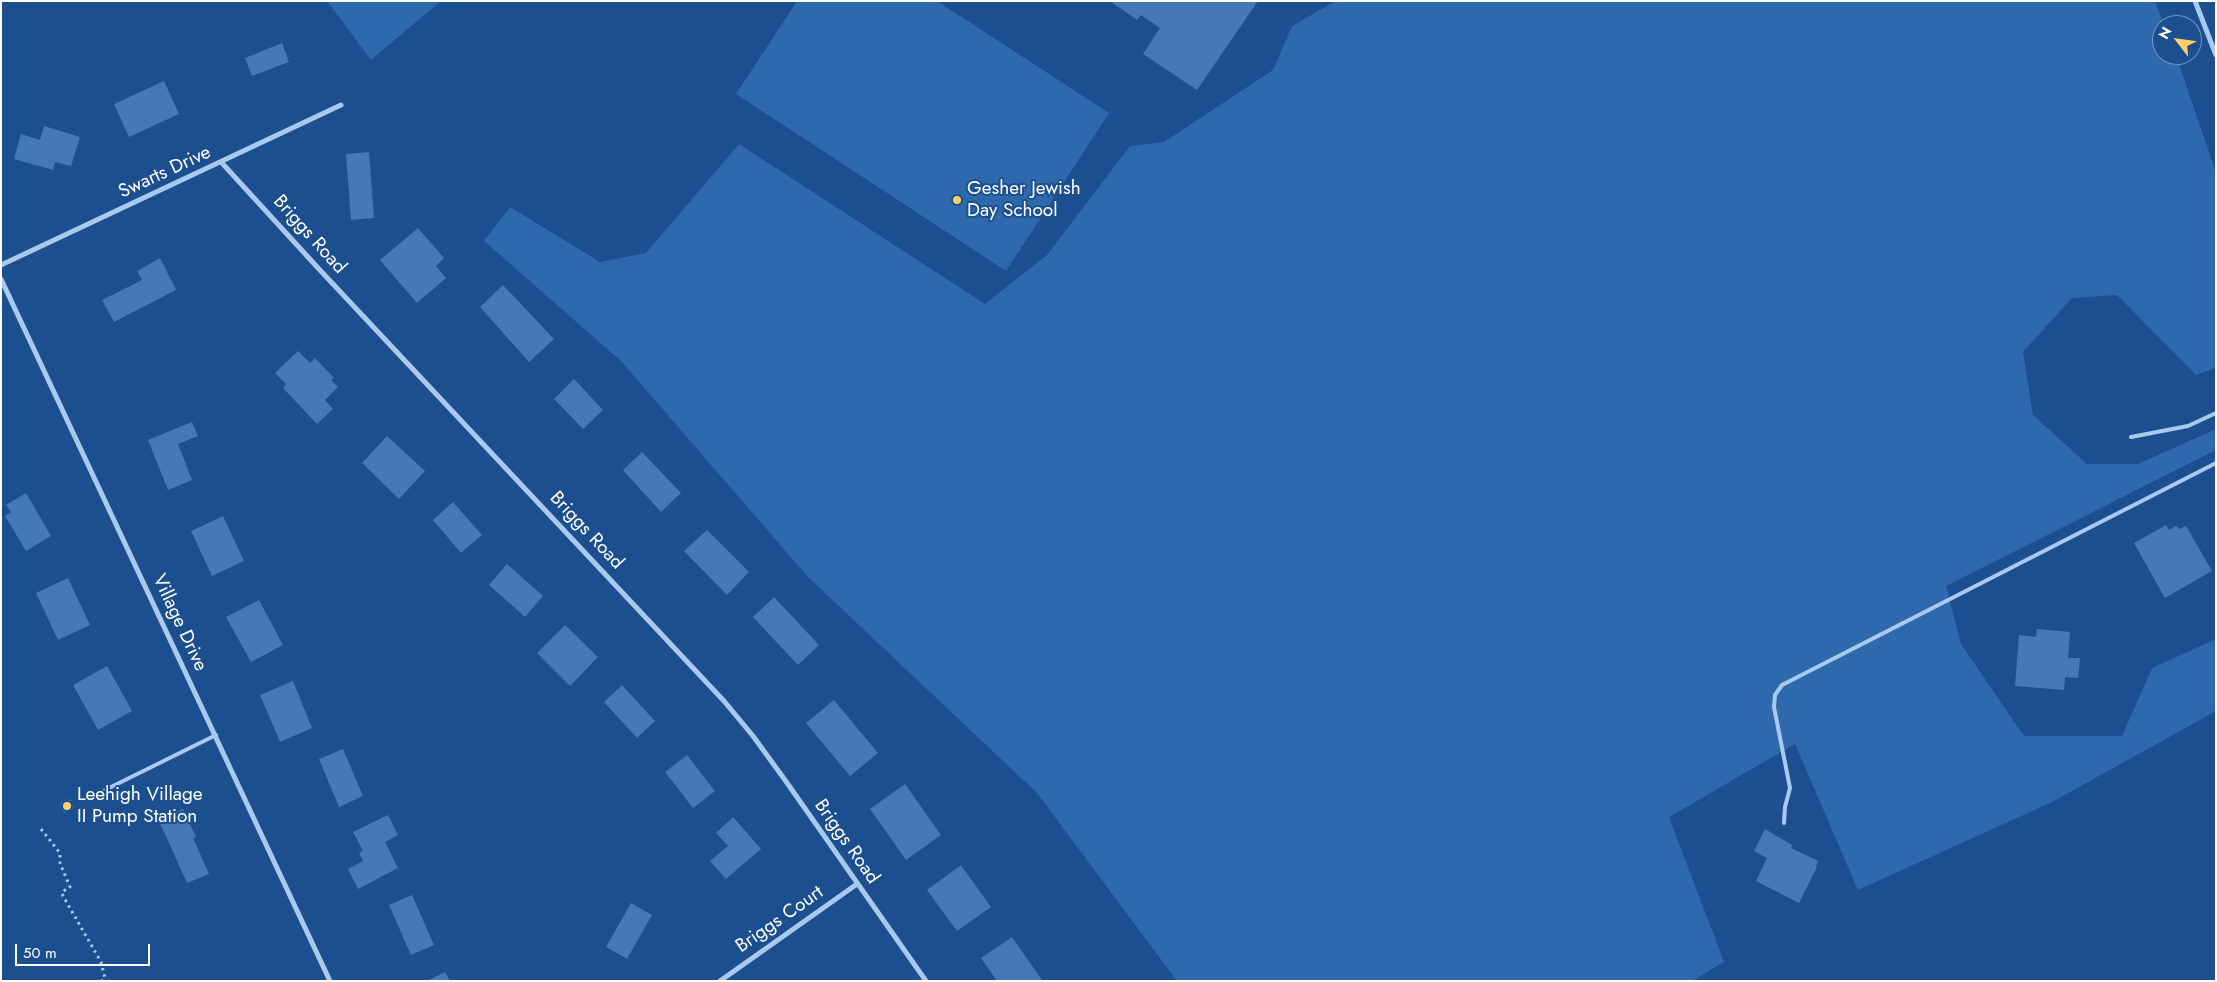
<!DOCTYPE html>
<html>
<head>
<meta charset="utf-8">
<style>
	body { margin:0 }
	#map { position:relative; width:2217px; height:982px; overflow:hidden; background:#1b4f8f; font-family:Jost,sans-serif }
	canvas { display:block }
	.frame { position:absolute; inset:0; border:2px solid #fff; pointer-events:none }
	.north { position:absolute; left:2152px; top:15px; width:50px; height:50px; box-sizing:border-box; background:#1b4f8f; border:1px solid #7695bc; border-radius:50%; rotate:300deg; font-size:14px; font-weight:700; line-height:20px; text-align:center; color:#fff }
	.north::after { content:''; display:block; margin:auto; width:18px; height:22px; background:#ffd166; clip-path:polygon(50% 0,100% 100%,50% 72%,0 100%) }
	.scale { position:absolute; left:15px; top:944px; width:135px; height:22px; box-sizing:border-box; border:2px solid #fff; border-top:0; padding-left:6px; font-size:15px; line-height:18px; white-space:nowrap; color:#fff; -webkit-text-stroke:4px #1b4f8f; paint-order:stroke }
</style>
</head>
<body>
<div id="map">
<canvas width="2217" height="982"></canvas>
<div class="frame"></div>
<div class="north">N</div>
<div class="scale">50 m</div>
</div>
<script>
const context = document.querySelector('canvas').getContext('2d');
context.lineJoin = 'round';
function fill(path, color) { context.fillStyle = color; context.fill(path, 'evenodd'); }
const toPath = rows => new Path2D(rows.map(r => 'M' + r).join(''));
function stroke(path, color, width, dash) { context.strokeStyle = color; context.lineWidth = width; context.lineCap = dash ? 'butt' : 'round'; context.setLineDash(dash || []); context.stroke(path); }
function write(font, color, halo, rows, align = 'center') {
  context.font = font + ' Jost,sans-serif'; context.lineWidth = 4; context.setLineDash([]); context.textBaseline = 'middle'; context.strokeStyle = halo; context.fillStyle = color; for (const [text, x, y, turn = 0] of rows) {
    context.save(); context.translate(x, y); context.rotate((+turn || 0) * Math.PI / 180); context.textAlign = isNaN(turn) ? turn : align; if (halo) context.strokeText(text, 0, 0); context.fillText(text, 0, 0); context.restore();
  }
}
fill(toPath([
	[327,1,441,1,371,60],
	[797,1,937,1,1109,113,1006,271,736,94],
	[1336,1,2155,1,2164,25,2162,25,2162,55,2176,55,2216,173,2216,368,2196,375,2117,295,2072,298,2023,352,2033,415,2087,464,2138,464,2216,429,2216,450,1946,586,1961,644,2024,736,2122,736,2152,668,2216,639,2216,711,2052,802,1858,890,1795,744,1669,817,1724,962,1692,981,1177,981,1037,793,808,577,621,361,484,241,510,207,600,262,646,253,739,144,985,304,1047,255,1130,146,1164,142,1273,70,1292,26]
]), '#2e69ad');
fill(toPath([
	[1110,1,1258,1,1197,90,1143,54,1160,28,1141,15,1137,20],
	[282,43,289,62,252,76,245,58],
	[164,81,179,114,129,137,114,104],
	[44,126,80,137,71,166,55,162,53,170,14,159,21,134,40,140],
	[369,152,374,218,351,220,346,154],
	[418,228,444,258,436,266,446,278,417,303,380,260],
	[160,258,176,290,114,322,102,300,142,280,137,271],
	[503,285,554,339,529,362,480,307],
	[298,351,310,363,315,358,334,378,331,380,338,387,325,400,333,409,317,424,283,388,286,384,275,373],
	[574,379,603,410,583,429,554,399],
	[192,422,198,436,178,444,192,480,168,490,148,440],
	[387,436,425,471,399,499,362,463],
	[642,452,681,493,661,512,623,470],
	[26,493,51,536,26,551,5,516,11,512,6,505],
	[453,502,482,535,461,553,433,520],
	[223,516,244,561,212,576,191,531],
	[2166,525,2169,530,2176,526,2180,529,2186,526,2212,571,2165,598,2134,543],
	[707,530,749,572,727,595,684,551],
	[507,564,543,596,525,617,489,585],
	[68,578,90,625,58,640,36,593],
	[774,597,819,645,798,665,753,617],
	[259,600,283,645,251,662,226,617],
	[565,625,598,657,570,686,537,653],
	[2037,629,2070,632,2068,658,2080,658,2078,678,2065,677,2064,690,2015,686,2019,635,2036,637],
	[107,666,132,711,98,730,73,685],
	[293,681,312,728,280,742,260,695],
	[622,685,655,721,637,738,604,702],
	[834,700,878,753,850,776,806,723],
	[343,749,363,796,339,807,319,759],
	[687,755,715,791,693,808,665,772],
	[905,784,941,835,906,860,870,809],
	[70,799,74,808,64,813,60,804],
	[183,809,196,837,193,838,209,874,187,883,159,821],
	[388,815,398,835,385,842,398,868,358,889,348,869,363,861,359,853,363,851,353,832],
	[733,817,761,849,726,879,710,861,728,846,716,833],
	[1765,829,1792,845,1791,848,1818,861,1816,866,1817,867,1799,903,1756,881,1767,858,1754,851],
	[961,865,991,907,957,931,927,890],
	[412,895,434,945,411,955,389,905],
	[631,903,652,915,627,959,606,947],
	[1012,937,1042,980,1040,981,997,981,981,958],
	[445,972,450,981,427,981]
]), '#4478b7');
stroke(toPath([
	[41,829,60,853,60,863,70,887,62,892,63,896,101,962,105,978,102,981]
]), '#a9c9ee', 3, [2.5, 4]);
stroke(toPath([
	[2131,437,2188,426,2216,413],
	[105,790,216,735],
	[1784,823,1785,807,1790,788,1774,707,1775,695,1782,685,2216,463]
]), '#a9c9ee', 4);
stroke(toPath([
	[2195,1,2216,55],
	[222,163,318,268,724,701,753,736,785,780,926,981],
	[1,265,341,105],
	[1,279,330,981],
	[720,981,857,884]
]), '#a9c9ee', 5);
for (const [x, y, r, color] of [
	[957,200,5,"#ffd166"],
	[67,806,5,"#ffd166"]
]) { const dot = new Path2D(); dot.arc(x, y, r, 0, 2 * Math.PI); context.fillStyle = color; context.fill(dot); stroke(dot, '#1b4f8f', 2); }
write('19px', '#fff', '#1b4f8f', [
	["Swarts Drive",165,173,-25],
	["Briggs Road",309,235,48],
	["Briggs Road",586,531,47],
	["Village Drive",179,623,65],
	["Briggs Road",846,842,55],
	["Briggs Court",780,920,-35]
]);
write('19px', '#fff', '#1b4f8f', [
	["Gesher Jewish",967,189],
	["Day School",967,211],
	["Leehigh Village",77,795],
	["II Pump Station",77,817]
], 'left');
</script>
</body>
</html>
